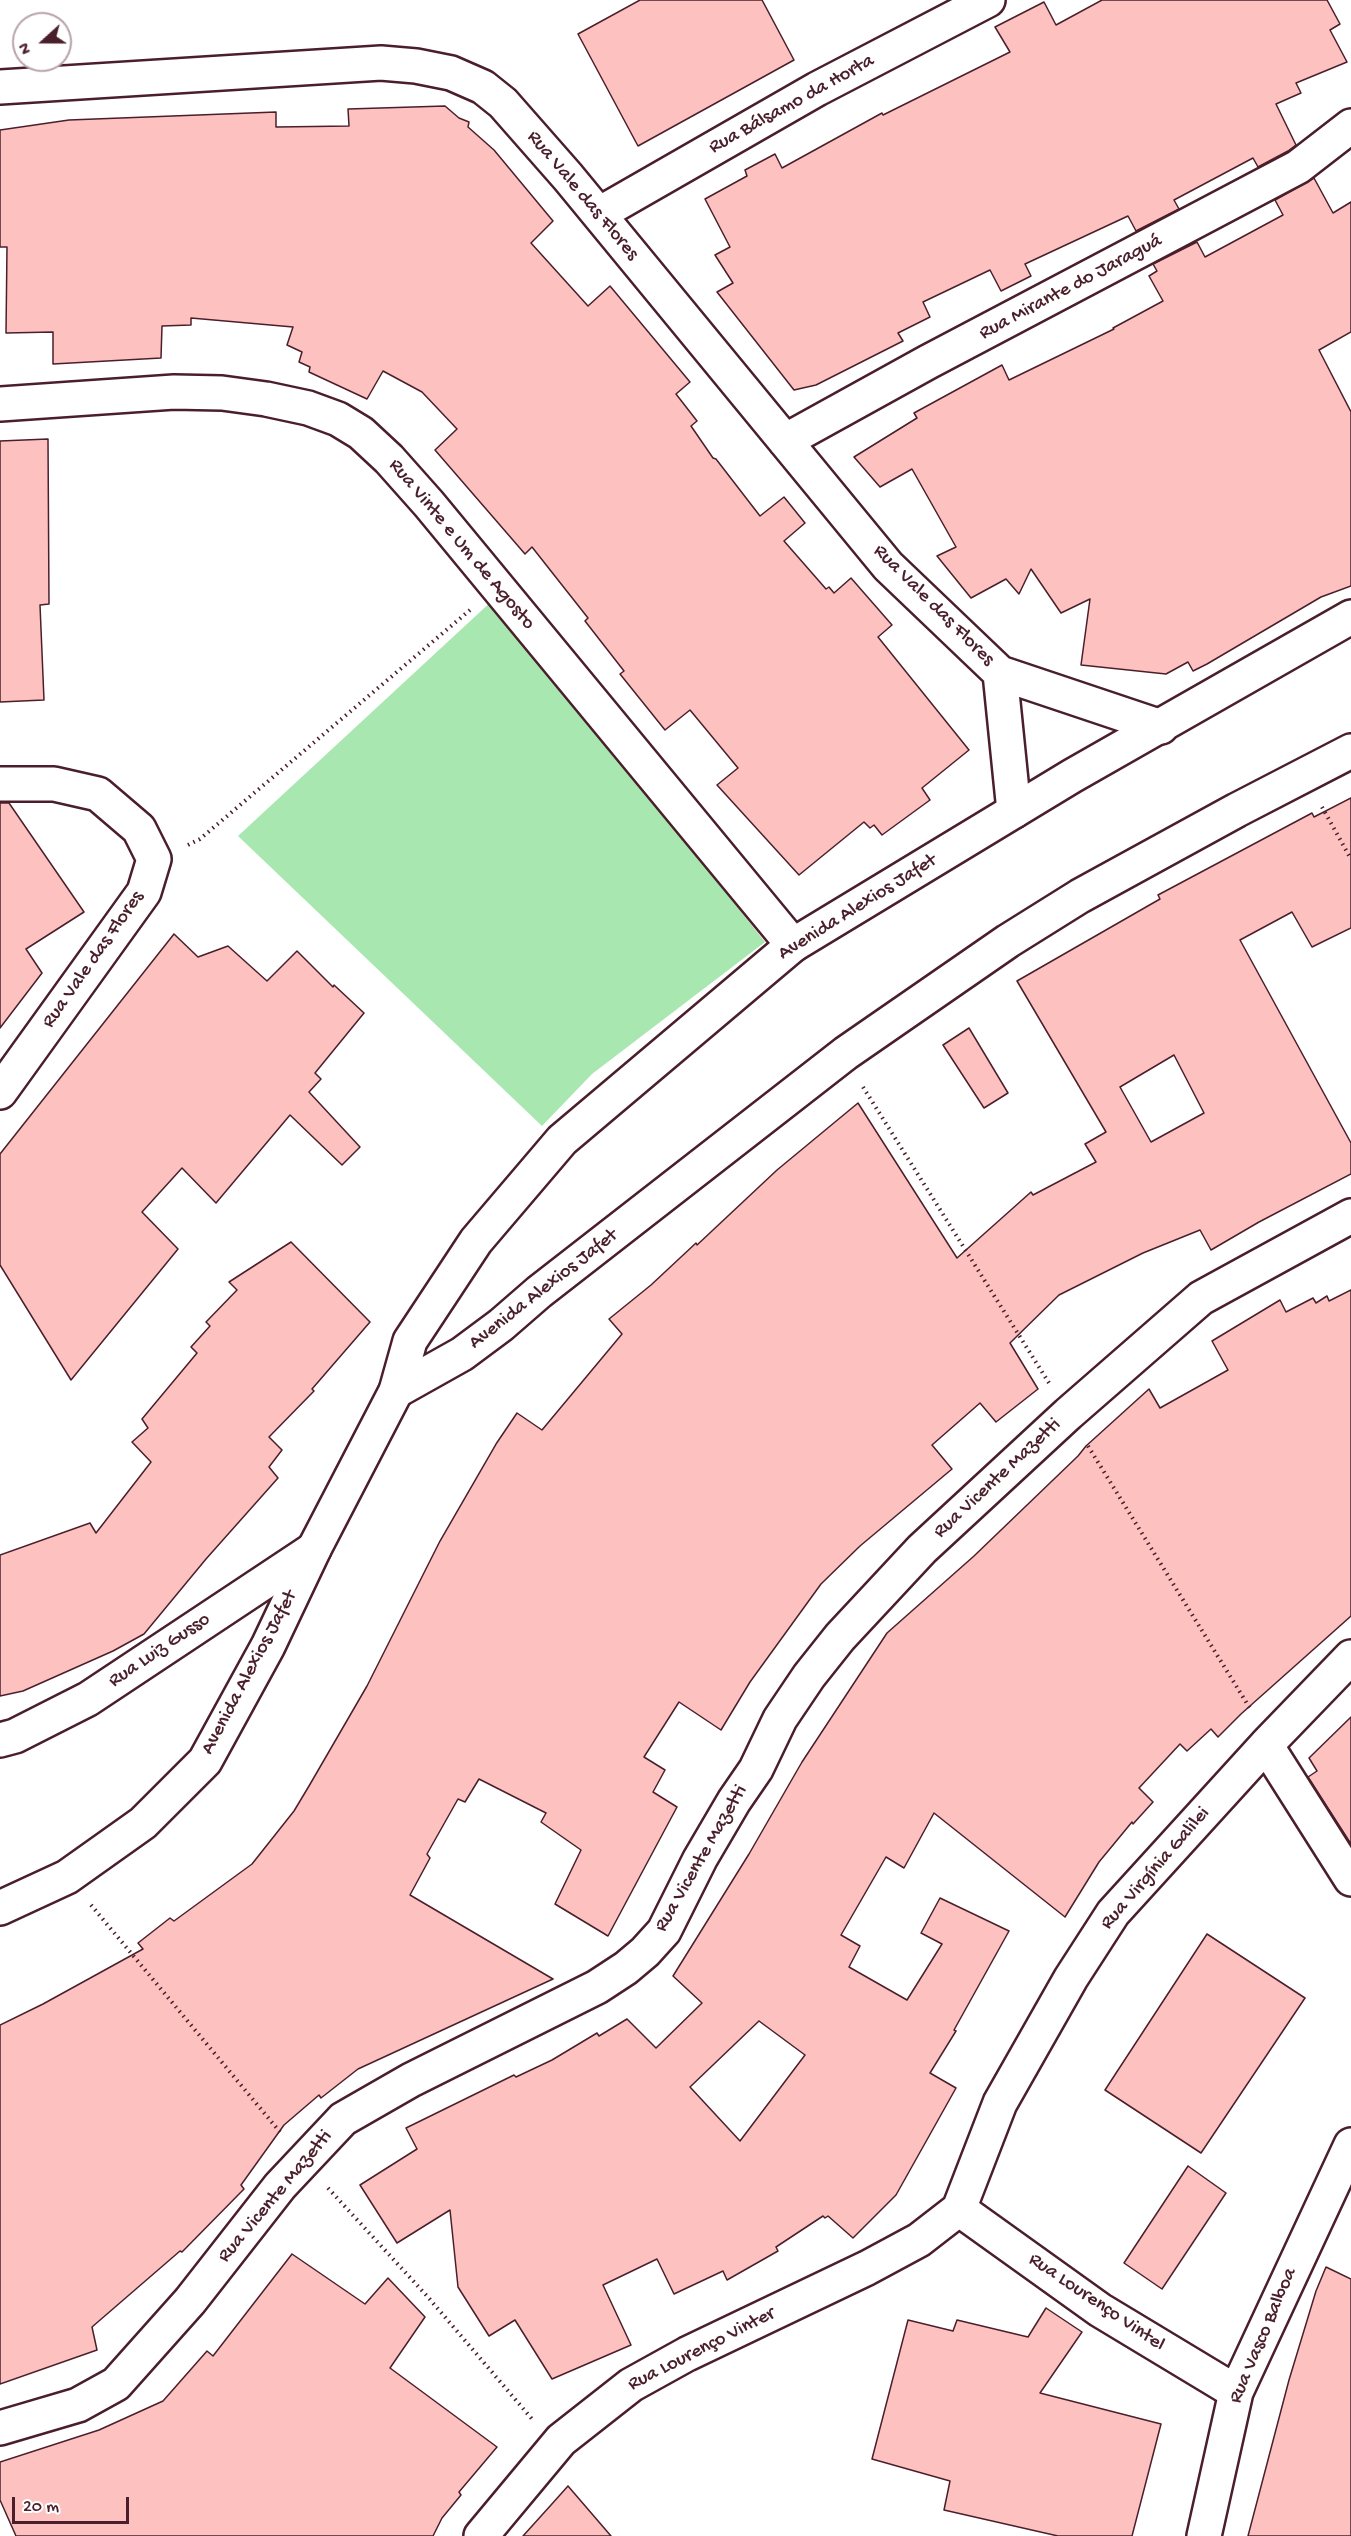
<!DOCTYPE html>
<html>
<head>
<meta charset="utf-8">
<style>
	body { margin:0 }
	#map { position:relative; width:1351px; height:2536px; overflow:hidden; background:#fff; font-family:"Gochi Hand",sans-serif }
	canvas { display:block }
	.north { position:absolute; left:12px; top:12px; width:60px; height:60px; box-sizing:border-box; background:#fff; border:2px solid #b7a5aa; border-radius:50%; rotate:249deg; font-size:16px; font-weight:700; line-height:24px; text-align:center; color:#4a1f2b }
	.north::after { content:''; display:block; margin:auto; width:21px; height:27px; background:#4a1f2b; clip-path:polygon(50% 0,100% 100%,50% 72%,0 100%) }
	.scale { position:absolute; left:12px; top:2497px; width:117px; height:27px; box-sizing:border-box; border:3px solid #4a1f2b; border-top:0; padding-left:8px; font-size:18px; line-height:21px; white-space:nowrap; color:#4a1f2b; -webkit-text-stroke:4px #fff; paint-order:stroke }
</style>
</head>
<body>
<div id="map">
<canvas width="1351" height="2536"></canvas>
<div class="north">N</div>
<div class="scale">20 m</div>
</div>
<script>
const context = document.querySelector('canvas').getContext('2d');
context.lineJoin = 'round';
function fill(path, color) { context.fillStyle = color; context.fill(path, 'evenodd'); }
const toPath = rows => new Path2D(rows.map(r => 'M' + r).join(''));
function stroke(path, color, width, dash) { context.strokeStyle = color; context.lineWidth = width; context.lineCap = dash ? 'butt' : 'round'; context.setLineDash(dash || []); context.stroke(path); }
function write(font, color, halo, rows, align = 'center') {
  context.font = font + ' "Gochi Hand",sans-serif'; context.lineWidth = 4.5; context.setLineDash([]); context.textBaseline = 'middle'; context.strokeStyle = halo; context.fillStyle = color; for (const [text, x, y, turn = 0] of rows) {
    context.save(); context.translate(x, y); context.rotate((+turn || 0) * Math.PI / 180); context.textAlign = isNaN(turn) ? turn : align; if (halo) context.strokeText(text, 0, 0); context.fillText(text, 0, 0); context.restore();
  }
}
fill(toPath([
	[494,599,765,942,592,1074,542,1126,238,836]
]), '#a8e7b0');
const building = toPath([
	[640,0,762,0,794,60,638,146,578,34,640,0],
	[1102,0,1327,0,1340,24,1330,30,1347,62,1296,83,1301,93,1276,104,1296,145,1288,151,1258,167,1253,158,1174,200,1179,209,1136,231,1128,216,1025,264,1031,276,1001,291,990,270,923,302,930,317,898,333,903,341,816,385,794,390,717,292,733,283,715,255,730,247,705,199,747,176,745,170,775,154,782,168,882,113,883,115,1010,52,995,27,1044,2,1056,25,1102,0],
	[445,106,459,118,469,122,468,127,494,150,553,221,531,243,588,306,610,286,690,382,676,394,697,421,691,426,713,458,716,459,760,516,784,497,805,523,784,541,826,589,829,587,834,593,851,578,892,625,878,637,969,750,922,788,930,800,882,835,874,825,870,828,864,822,799,875,717,785,738,768,690,710,665,730,620,674,624,671,585,621,588,618,532,547,525,554,435,450,457,429,422,392,383,371,367,399,309,372,310,367,299,362,302,352,287,345,293,327,191,318,191,325,162,326,161,358,53,364,53,332,6,333,7,247,0,247,0,130,69,120,276,112,276,127,349,126,348,109,445,106],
	[1314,178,1333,213,1351,202,1351,332,1319,350,1351,412,1351,586,1321,597,1207,664,1193,671,1188,662,1166,674,1081,665,1090,599,1061,613,1031,569,1019,594,1006,579,971,598,937,556,956,547,912,469,880,487,854,457,917,418,914,413,1002,365,1009,380,1114,329,1113,328,1163,301,1149,276,1157,271,1153,264,1197,242,1205,257,1283,215,1275,200,1314,178],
	[48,439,49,604,40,605,44,700,0,702,0,441,48,439],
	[1351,798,1351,928,1312,947,1292,912,1240,940,1351,1143,1351,1174,1259,1222,1211,1250,1200,1230,1143,1253,1059,1295,1010,1343,1038,1389,996,1422,980,1403,932,1445,952,1469,860,1546,821,1584,750,1682,721,1730,679,1702,644,1757,665,1770,653,1792,677,1807,608,1936,555,1904,581,1850,541,1822,546,1813,479,1779,465,1802,458,1799,427,1854,430,1858,410,1895,553,1979,358,2069,321,2098,319,2095,284,2125,241,2185,244,2189,182,2252,180,2251,92,2327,97,2350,0,2384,0,2025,43,2004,143,1949,138,1943,170,1918,174,1921,252,1864,294,1811,309,1786,367,1686,440,1541,496,1444,517,1413,542,1430,622,1334,609,1319,651,1285,696,1243,697,1245,777,1170,858,1103,957,1258,1031,1192,1033,1195,1096,1162,1085,1144,1106,1132,1017,981,1160,899,1158,895,1312,813,1314,817,1351,798],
	[1174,1055,1204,1113,1151,1142,1120,1087,1174,1055],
	[0,803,9,803,84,912,26,949,42,973,0,1028,0,803],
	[174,934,198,957,228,946,267,981,297,951,333,987,334,985,364,1013,315,1073,321,1079,309,1092,360,1147,342,1165,290,1115,216,1203,182,1168,142,1212,178,1249,71,1380,0,1265,0,1154,174,934],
	[969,1028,1008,1093,984,1108,943,1045,969,1028],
	[291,1242,370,1322,312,1389,314,1391,269,1437,282,1450,269,1467,278,1478,206,1559,144,1634,113,1651,23,1691,0,1696,0,1555,90,1523,96,1533,151,1462,132,1442,148,1428,142,1419,197,1353,191,1347,210,1326,206,1322,237,1290,229,1282,291,1242],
	[1351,1290,1351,1616,1241,1714,1218,1737,1211,1729,1187,1751,1180,1744,1139,1788,1153,1802,1133,1824,1132,1822,1099,1862,1065,1917,934,1813,904,1868,886,1857,841,1935,860,1946,849,1967,907,2000,942,1944,921,1933,940,1898,1009,1931,954,2030,956,2031,930,2073,956,2088,896,2195,853,2238,828,2216,825,2218,823,2216,776,2247,778,2251,727,2280,723,2271,674,2294,657,2259,603,2285,631,2345,552,2379,515,2320,489,2336,458,2287,450,2210,397,2243,360,2185,417,2149,406,2128,514,2075,516,2077,552,2060,597,2033,599,2036,627,2019,656,2048,702,2003,673,1976,749,1854,802,1762,887,1633,974,1556,1078,1456,1086,1446,1149,1389,1160,1408,1228,1370,1212,1341,1280,1300,1286,1312,1313,1298,1316,1303,1327,1296,1329,1301,1351,1290],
	[759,2021,805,2055,740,2141,690,2087,759,2021],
	[1351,1717,1351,1844,1308,1777,1317,1771,1309,1758,1351,1717],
	[1207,1934,1305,1998,1201,2153,1105,2090,1207,1934],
	[1188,2166,1226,2193,1162,2289,1124,2263,1188,2166],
	[292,2254,365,2304,388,2278,425,2317,390,2368,497,2447,459,2492,461,2495,442,2518,433,2536,16,2536,0,2500,0,2462,99,2430,163,2401,207,2351,213,2356,292,2254],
	[1326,2267,1351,2279,1351,2536,1248,2536,1289,2380,1316,2291,1326,2267],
	[1046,2308,1082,2332,1040,2393,1161,2424,1132,2536,1058,2536,944,2510,950,2481,872,2459,908,2320,953,2331,957,2320,1028,2337,1046,2308],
	[568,2486,611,2536,523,2536,551,2505,568,2486]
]);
fill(building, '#fdc1bf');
stroke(building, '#4a1f2b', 1.5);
const minor = toPath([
	[0,87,381,63,416,66,451,73,483,87,503,103,568,177,888,566,1000,673,1161,727],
	[599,214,817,89,988,0],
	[0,404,174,392,222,393,266,399,308,408,338,419,361,433,389,459,429,504,793,945],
	[785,441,928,362,1298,167,1351,126],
	[1000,673,1014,811],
	[0,784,54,784,98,794,139,829,154,859,144,892,0,1092],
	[396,1391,462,1354,501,1325,539,1292,846,1053,1008,941,1080,896,1237,810,1351,751],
	[0,1740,15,1736,88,1699,314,1549],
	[1266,1745,1351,1879],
	[959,2209,1000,2103,1071,1978,1113,1913,1266,1745,1351,1657],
	[959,2209,1100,2310,1236,2392],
	[0,2428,78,2405,116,2384,190,2301,280,2186,343,2119,411,2080,597,1987,626,1968,645,1952,664,1931,700,1859,734,1801,756,1769,780,1719,809,1676,840,1637,922,1549,1068,1414,1201,1298,1351,1216],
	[481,2536,561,2440,631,2385,687,2354,867,2268,919,2240,959,2209],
	[1204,2536,1236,2392,1351,2145]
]);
const major = toPath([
	[0,1908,67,1877,143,1823,205,1761,268,1646,314,1549,396,1391,410,1341,476,1241,562,1140,793,945,1072,776,1351,617]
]);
stroke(minor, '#4a1f2b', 38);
stroke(major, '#4a1f2b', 38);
stroke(toPath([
	[1322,807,1351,859],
	[188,845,200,839,470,610],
	[863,1087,1049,1383],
	[1088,1446,1251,1710],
	[91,1905,280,2132],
	[328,2188,427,2296,532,2419]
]), '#4a1f2b', 4, [1.5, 4.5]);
stroke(minor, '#fff', 33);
stroke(major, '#fff', 33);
write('20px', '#4a1f2b', '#fff', [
	["Rua Bálsamo da Horta",792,105,-29],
	["Rua Vale das Flores",582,196,50],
	["Rua Mirante do Jaraguá",1071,288,-28],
	["Rua Vinte e Um de Agosto",461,545,50],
	["Rua Vale das Flores",933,606,45],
	["Avenida Alexios Jafet",858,908,-32],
	["Rua Vale das Flores",94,960,-55],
	["Avenida Alexios Jafet",544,1290,-38],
	["Rua Vicente Mazetti",998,1479,-43],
	["Rua Luiz Gusso",160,1651,-34],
	["Avenida Alexios Jafet",250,1673,-62],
	["Rua Vicente Mazetti",702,1859,-60],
	["Rua Virgínia Galilei",1156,1869,-49],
	["Rua Vicente Mazetti",276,2197,-50],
	["Rua Lourenço Vintel",1096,2303,34],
	["Rua Vasco Balboa",1264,2336,-67],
	["Rua Lourenço Vinter",702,2350,-27]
]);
</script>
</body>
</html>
